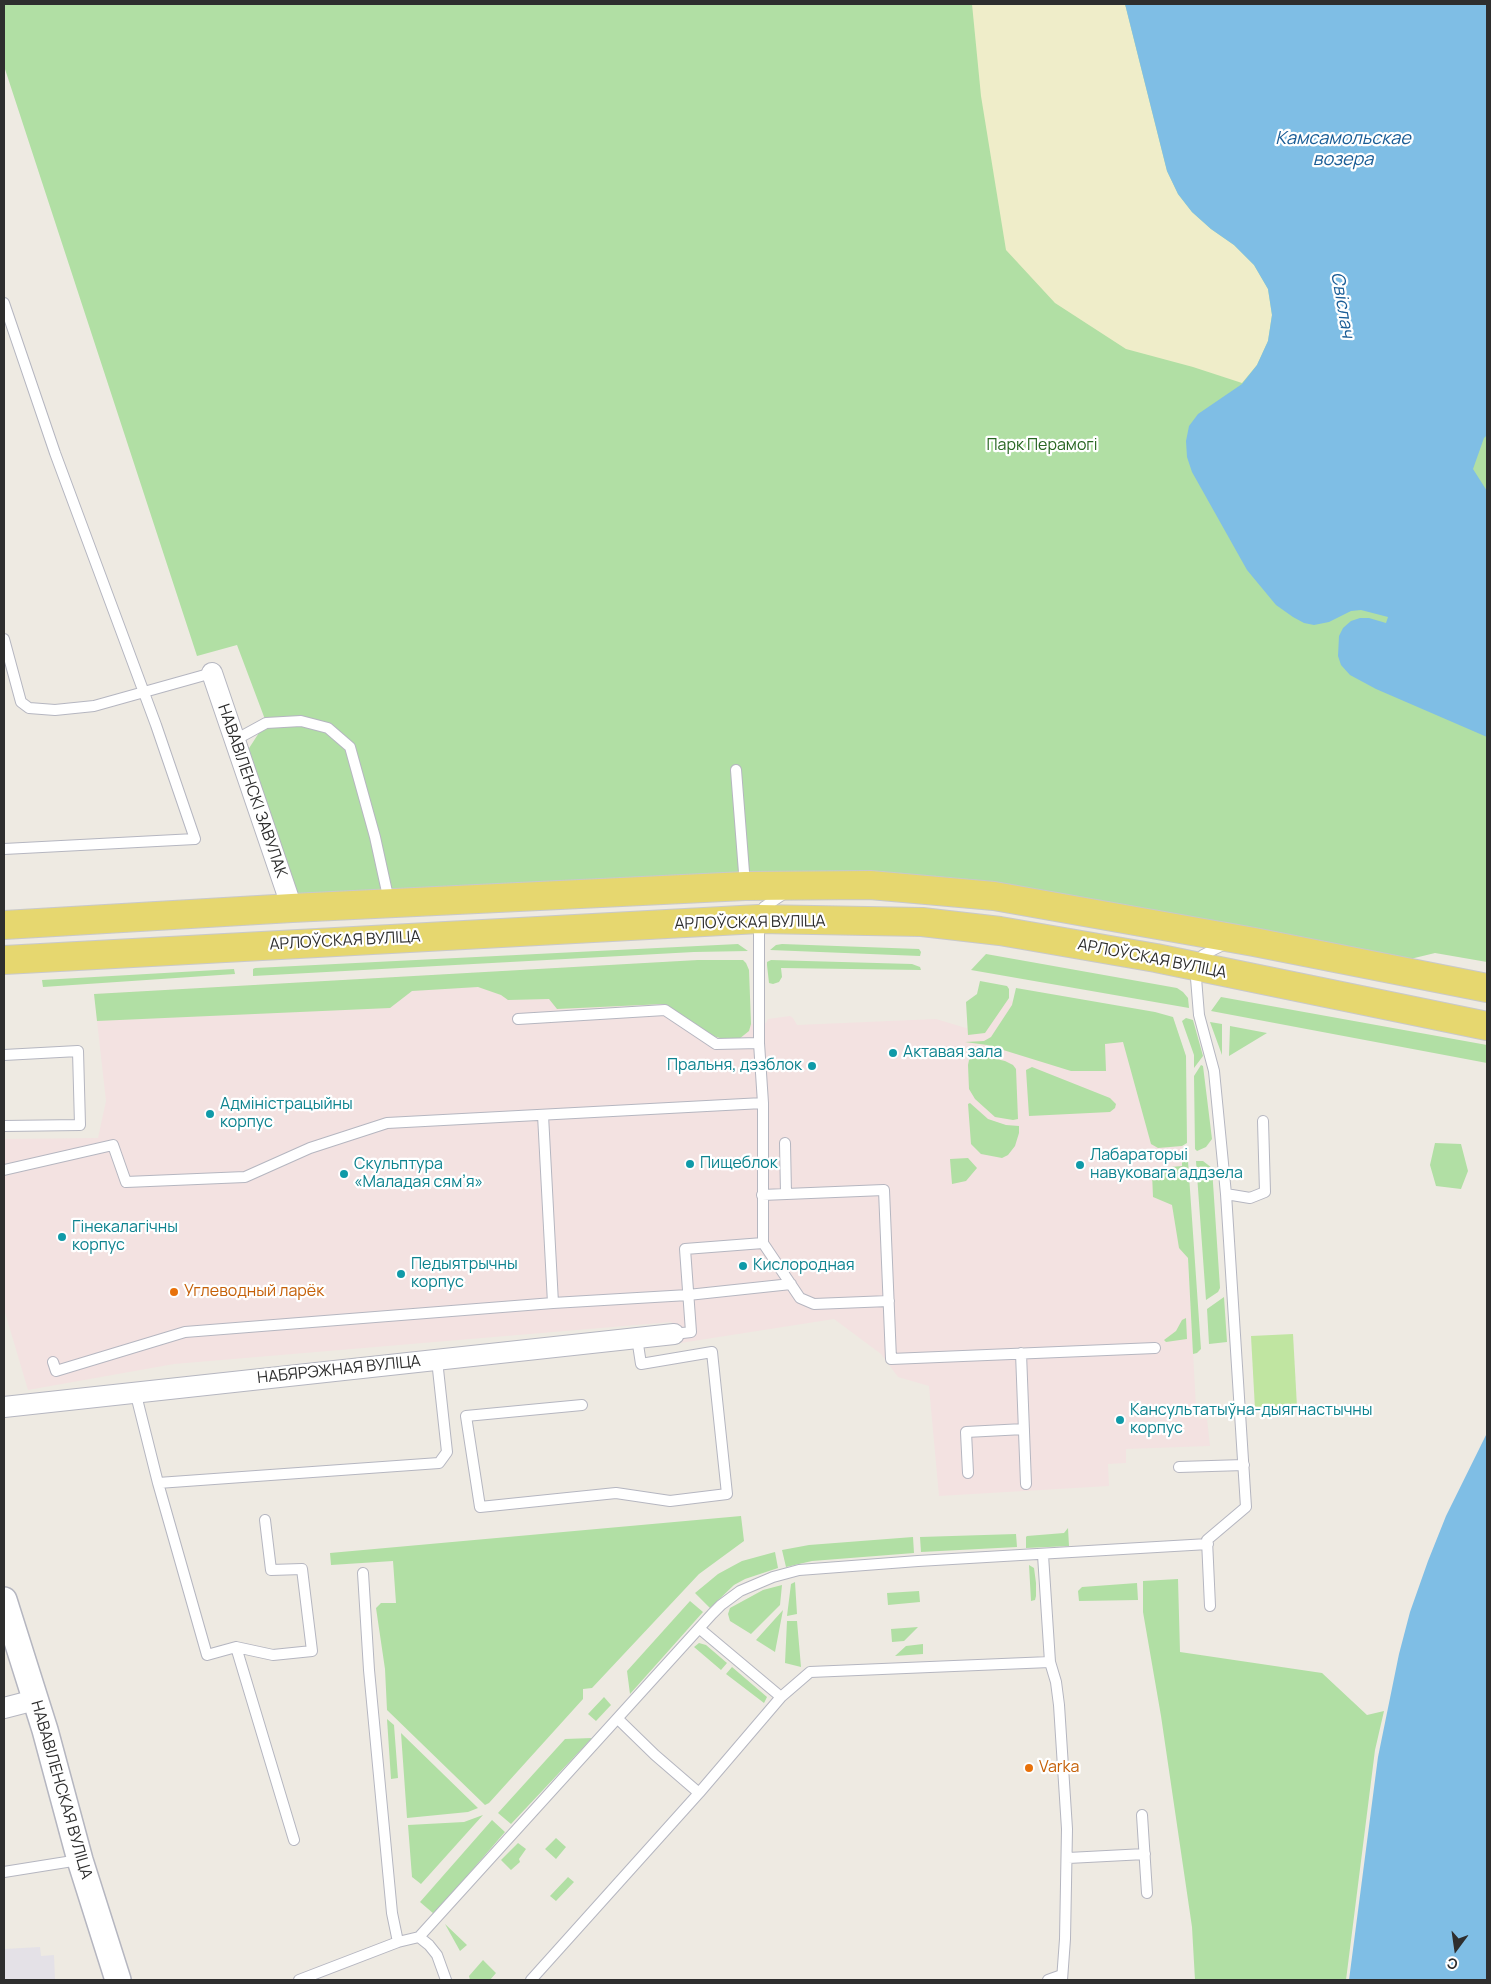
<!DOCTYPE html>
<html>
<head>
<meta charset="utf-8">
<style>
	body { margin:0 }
	#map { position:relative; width:1491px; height:1984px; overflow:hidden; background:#eeeae2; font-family:Manrope,sans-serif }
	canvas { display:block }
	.frame { position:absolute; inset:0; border:5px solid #2e2e2e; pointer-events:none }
	.north { position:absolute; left:1431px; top:1924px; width:50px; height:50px; -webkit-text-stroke:4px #fff; paint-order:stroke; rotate:194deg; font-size:14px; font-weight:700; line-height:20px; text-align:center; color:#2e2e2e }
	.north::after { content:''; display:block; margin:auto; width:18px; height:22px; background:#2e2e2e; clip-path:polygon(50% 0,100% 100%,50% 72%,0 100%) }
</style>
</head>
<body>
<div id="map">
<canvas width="1491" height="1984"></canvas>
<div class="frame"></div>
<div class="north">С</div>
</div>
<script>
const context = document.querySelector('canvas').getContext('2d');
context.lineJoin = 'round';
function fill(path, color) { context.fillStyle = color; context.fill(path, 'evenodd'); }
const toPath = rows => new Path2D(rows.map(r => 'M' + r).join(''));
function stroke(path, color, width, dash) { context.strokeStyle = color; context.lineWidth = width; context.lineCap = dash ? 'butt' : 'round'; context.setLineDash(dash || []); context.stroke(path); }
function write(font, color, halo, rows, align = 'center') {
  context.font = font + ' Manrope,sans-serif'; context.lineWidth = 4.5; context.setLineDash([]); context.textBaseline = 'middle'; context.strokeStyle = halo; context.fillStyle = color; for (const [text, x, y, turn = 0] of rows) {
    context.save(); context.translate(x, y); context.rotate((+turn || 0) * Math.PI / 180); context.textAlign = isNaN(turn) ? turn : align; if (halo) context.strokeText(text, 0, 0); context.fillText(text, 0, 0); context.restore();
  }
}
fill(toPath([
	[40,1947,41,1956,54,1955,55,1980,4,1980,4,1949]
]), '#e4e1e7');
fill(toPath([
	[698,960,733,1025,766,1023,768,1019,790,1016,793,1018,797,1025,936,1019,976,1031,998,998,1160,1030,1185,1058,1182,1153,1196,1407,1199,1419,1207,1419,1210,1446,1126,1449,1126,1463,1108,1464,1109,1486,939,1496,929,1386,898,1377,881,1354,834,1319,674,1344,672,1322,174,1364,28,1390,4,1309,4,1139,98,1138,106,1101,94,994]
]), '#f3e2e1');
fill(toPath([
	[4,4,1487,4,1487,962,1435,953,1402,961,730,875,287,894,242,759,266,722,237,645,197,656,4,66],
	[738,944,748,951,694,952,253,976,253,969,255,968],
	[782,944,919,949,921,952,920,956,770,950,776,945],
	[986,954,1177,988,1183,992,1188,998,1189,1008,971,970],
	[698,960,743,960,746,963,749,970,751,1024,749,1031,739,1039,723,1039,713,1036,664,1004,557,1009,549,999,508,1000,501,995,478,987,412,991,390,1008,97,1021,94,994],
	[771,960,912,964,920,967,921,970,781,968,782,977,779,982,773,984,769,983,767,965,767,962],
	[234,969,235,974,43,987,42,980],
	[980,981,1007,986,1009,989,1009,998,985,1033,968,1035,966,1002,977,994],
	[1016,988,1155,1012,1173,1017,1186,1056,1187,1143,1182,1146,1158,1148,1151,1144,1123,1042,1105,1044,1106,1071,1071,1071,987,1045,965,1042,984,1041,991,1037,1012,1005],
	[1221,997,1487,1045,1487,1063,1211,1011],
	[1186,1018,1193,1020,1203,1056,1194,1068,1194,1055,1182,1021],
	[1210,1022,1222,1024,1222,1055],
	[1230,1026,1267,1033,1229,1056],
	[979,1055,1005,1061,1013,1065,1016,1069,1018,1119,1013,1120,995,1117,975,1099,969,1089,968,1065,969,1060,973,1056],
	[1201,1065,1203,1066,1212,1139,1206,1147,1197,1151,1195,1149,1194,1076],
	[1032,1067,1110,1098,1116,1104,1115,1108,1110,1112,1029,1116,1026,1070],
	[970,1103,988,1119,1006,1125,1019,1126,1019,1133,1015,1146,1008,1155,1002,1158,981,1154,971,1144,968,1104],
	[1435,1143,1461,1144,1468,1171,1461,1189,1436,1186,1430,1165],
	[968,1158,977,1168,966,1181,952,1184,950,1159],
	[1182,1161,1188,1161,1201,1349,1197,1353,1193,1354,1188,1258,1179,1248,1172,1205,1153,1197,1152,1173,1159,1168,1182,1166],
	[1196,1161,1203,1161,1212,1168,1220,1288,1218,1292,1206,1300],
	[1224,1297,1227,1342,1209,1344,1207,1309],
	[1186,1318,1187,1339,1166,1342,1164,1340,1176,1331,1182,1320],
	[741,1516,744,1541,699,1574,592,1688,583,1689,583,1699,489,1803,485,1805,387,1710,385,1669,376,1608,381,1603,396,1603,393,1561,331,1565,330,1553],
	[1068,1528,1069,1546,1026,1548,1026,1537,1027,1536,1064,1533],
	[1016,1534,1017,1547,921,1552,920,1537],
	[913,1537,914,1553,812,1561,786,1567,782,1550,809,1545],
	[775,1552,778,1568,745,1579,734,1585,710,1608,695,1593,718,1574,729,1568,742,1561],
	[1029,1565,1034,1568,1036,1583,1036,1596,1035,1600,1031,1601],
	[1178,1579,1180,1652,1322,1673,1367,1715,1384,1711,1375,1750,1346,1980,1195,1980,1192,1927,1161,1716,1143,1612,1143,1581],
	[795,1582,797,1614,787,1616,791,1584],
	[1137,1583,1138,1600,1079,1601,1078,1591,1082,1587],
	[782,1585,780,1605,751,1634,730,1621,728,1614,730,1608,763,1590],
	[919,1591,920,1602,888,1605,887,1593],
	[690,1601,703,1612,630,1694,627,1671],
	[783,1610,775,1652,756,1640],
	[787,1621,797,1621,801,1667,785,1663],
	[918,1627,904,1641,892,1642,891,1629],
	[699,1643,706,1645,727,1663,721,1670,694,1647],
	[923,1644,923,1654,895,1656,906,1646],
	[732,1667,767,1697,764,1703,726,1674],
	[604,1697,611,1705,596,1721,588,1714],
	[387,1719,394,1725,398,1778,391,1779],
	[401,1733,478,1808,468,1812,407,1818],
	[592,1738,511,1824,498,1813,565,1739],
	[483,1815,421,1884,412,1877,408,1825,464,1822],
	[492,1820,505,1832,434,1914,420,1902],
	[556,1838,566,1847,556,1859,545,1849],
	[518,1843,526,1849,519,1859,520,1862,511,1870,501,1860],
	[568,1877,574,1882,556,1901,550,1896],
	[445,1924,467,1945,460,1951],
	[483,1960,496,1973,490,1980,470,1980,469,1976]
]), '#b1dfa4');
fill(toPath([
	[972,4,1125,4,1167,171,1178,194,1192,212,1211,229,1234,245,1254,265,1268,289,1272,315,1268,341,1257,365,1242,383,1193,367,1126,349,1055,303,1006,250,981,96]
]), '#efedc9');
fill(toPath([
	[1293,1334,1297,1407,1255,1409,1251,1336]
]), '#c0e5a1');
fill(toPath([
	[1125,4,1487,4,1487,435,1484,438,1473,469,1487,491,1487,737,1376,689,1350,675,1341,665,1338,656,1339,636,1343,628,1351,621,1360,618,1369,618,1386,623,1388,617,1361,610,1351,611,1329,622,1314,625,1304,623,1293,617,1276,605,1247,570,1192,472,1187,457,1186,441,1189,426,1198,414,1242,384,1257,365,1268,341,1272,315,1268,289,1254,265,1234,245,1211,229,1192,212,1178,194,1167,171],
	[1487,1433,1487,1980,1349,1980,1378,1757,1399,1654,1410,1612,1428,1561,1446,1516]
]), '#7fbee5');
const service = toPath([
	[4,303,55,453,156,725,195,839,4,849],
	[4,639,21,702,29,708,55,710,94,706,212,673],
	[235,740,266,723,301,721,328,728,350,747,375,837,389,901],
	[736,770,745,885],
	[785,893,764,907,759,919,759,1043,763,1103,763,1243,800,1298,814,1304,889,1301],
	[518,1019,665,1010,716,1044,759,1043],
	[4,1055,78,1051,80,1125,4,1126],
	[543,1115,553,1303],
	[785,1143,786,1194],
	[4,1170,113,1145,126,1182,245,1177,310,1148,387,1123,763,1103],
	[1226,1194,1250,1198,1265,1192,1263,1121],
	[762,1195,884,1190,891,1359,1155,1348],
	[674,1334,691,1332,685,1249,763,1243],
	[1021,1353,1026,1484],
	[53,1362,56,1371,185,1332,553,1303,688,1295,791,1284],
	[135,1391,158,1483,439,1463,447,1452,437,1360],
	[582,1405,466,1416,480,1507,616,1493,670,1501,727,1494,712,1352,641,1364,637,1338],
	[1179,1467,1244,1465],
	[968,1473,966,1432,1024,1429],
	[158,1483,207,1655,236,1647,294,1840],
	[1043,1555,1050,1662,1056,1682,1059,1705,1067,1829,1065,1939,1062,1980],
	[363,1573,369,1670,392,1913,398,1942],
	[1210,1606,1207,1540,1246,1507,1226,1194,1214,1071,1199,1015,1195,966,1203,955,1221,946,1225,945],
	[700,1629,781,1697],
	[236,1647,273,1655,312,1651,302,1569,271,1570,265,1520],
	[618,1719,655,1755,699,1793],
	[1142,1815,1147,1893],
	[1068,1858,1145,1854],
	[4,1872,79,1860],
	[419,1937,429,1945,437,1955,446,1980],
	[299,1980,398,1942,419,1937,712,1614,721,1605,740,1591,773,1577,799,1570,918,1561,1208,1544],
	[531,1980,699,1793,781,1697,810,1672,1050,1662],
	[1048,1980,1062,1975]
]);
const minor = toPath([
	[212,673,292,908],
	[4,1407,674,1334],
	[4,1708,35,1700]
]);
const tertiary = toPath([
	[4,1600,45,1730,80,1860,118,1980]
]);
const primary = toPath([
	[4,925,292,908,745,886,870,885,994,896,1254,942,1487,988],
	[4,960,759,919,922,922,1000,931,1156,958,1487,1026]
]);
stroke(service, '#b5b6c0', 12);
stroke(minor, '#b5b6c0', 22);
stroke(tertiary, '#b5b6c0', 28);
stroke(primary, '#c9c9c9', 30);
stroke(service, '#fff', 10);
stroke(minor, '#fff', 20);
stroke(tertiary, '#fff', 25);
stroke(primary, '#e6d76f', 28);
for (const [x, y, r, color] of [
	[893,1053,5,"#0f9aa8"],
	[812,1066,5,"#0f9aa8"],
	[210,1114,5,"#0f9aa8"],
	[690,1164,5,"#0f9aa8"],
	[1080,1165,5,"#0f9aa8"],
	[344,1174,5,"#0f9aa8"],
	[62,1237,5,"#0f9aa8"],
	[743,1266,5,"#0f9aa8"],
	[401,1274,5,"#0f9aa8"],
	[174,1292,5,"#e8710a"],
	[1120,1420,5,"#0f9aa8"],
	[1029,1768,5,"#e8710a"]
]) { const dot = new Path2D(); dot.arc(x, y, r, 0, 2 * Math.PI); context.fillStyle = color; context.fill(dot); stroke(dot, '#fff', 2); }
write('16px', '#286622', '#fff', [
	["Парк Перамогі",1042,446]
]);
write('16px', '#2e2e2e', '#fff', [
	["НАВАВІЛЕНСКІ ЗАВУЛАК",252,791,71],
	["АРЛОЎСКАЯ ВУЛІЦА",750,923,-1],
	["АРЛОЎСКАЯ ВУЛІЦА",345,941,-3],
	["АРЛОЎСКАЯ ВУЛІЦА",1152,959,11],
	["НАБЯРЭЖНАЯ ВУЛІЦА",339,1370,-6],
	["НАВАВІЛЕНСКАЯ ВУЛІЦА",61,1790,74]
]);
write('16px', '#0d838f', '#fff', [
	["Актавая зала",903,1053],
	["Пральня, дэзблок",802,1066,"right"],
	["Адміністрацыйны",220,1105],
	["корпус",220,1123],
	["Лабараторыі",1090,1156],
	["навуковага аддзела",1090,1174],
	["Пищеблок",700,1164],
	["Скульптура",354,1165],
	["«Маладая сямʼя»",354,1183],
	["Гінекалагічны",72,1228],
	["корпус",72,1246],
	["Педыятрычны",411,1265],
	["корпус",411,1283],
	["Кислородная",753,1266],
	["Кансультатыўна-дыягнастычны",1130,1411],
	["корпус",1130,1429]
], 'left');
write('16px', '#c56008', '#fff', [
	["Углеводный ларёк",184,1292],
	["Varka",1039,1768]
], 'left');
write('italic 18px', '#1a5d96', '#fff', [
	["Камсамольскае",1343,139],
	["возера",1343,160],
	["Свіслач",1342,305,80]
]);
</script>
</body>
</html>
